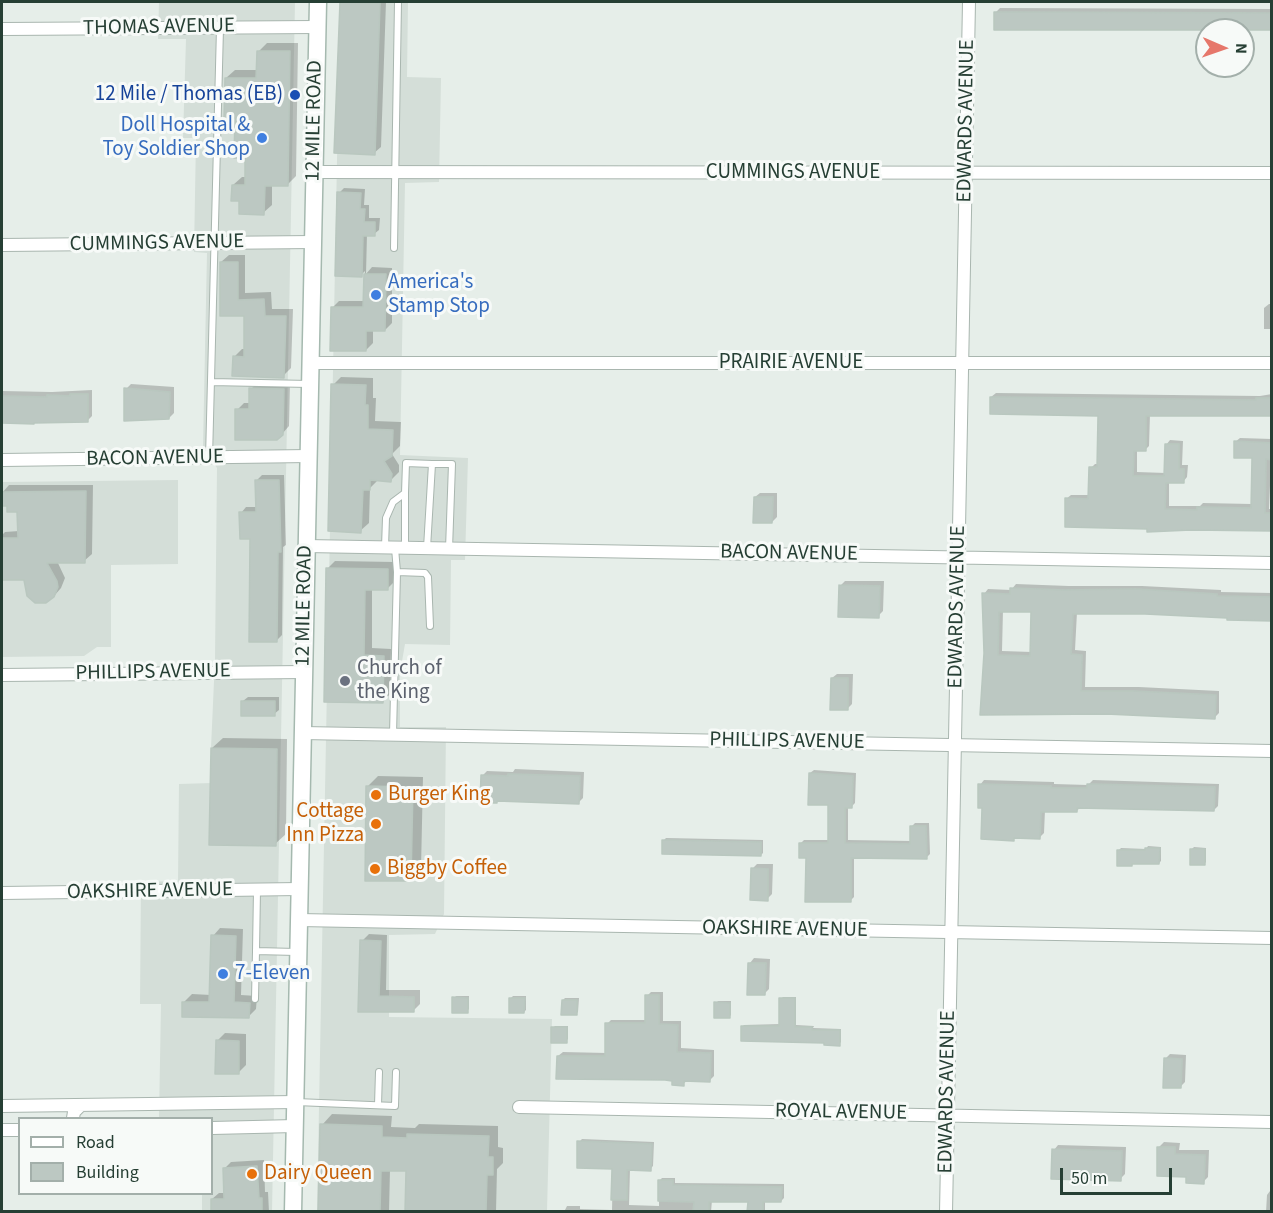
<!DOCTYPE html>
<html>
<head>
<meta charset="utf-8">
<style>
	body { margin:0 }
	#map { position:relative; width:1273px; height:1213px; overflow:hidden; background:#e6eee9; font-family:"Source Sans 3",sans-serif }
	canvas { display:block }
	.frame { position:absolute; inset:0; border:3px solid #263f34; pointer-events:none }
	.legend { position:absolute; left:18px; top:1117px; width:195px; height:78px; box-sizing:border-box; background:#f7faf8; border:2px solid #a3afaa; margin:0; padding:8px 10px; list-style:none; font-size:18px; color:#263f34 }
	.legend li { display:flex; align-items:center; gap:12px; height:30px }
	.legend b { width:30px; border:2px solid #a3afaa }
	.north { position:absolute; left:1195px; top:18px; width:60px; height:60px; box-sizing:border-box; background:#f7faf8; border:2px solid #a3afaa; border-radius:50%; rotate:92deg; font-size:16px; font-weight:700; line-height:24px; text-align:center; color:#263f34 }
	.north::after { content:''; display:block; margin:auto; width:21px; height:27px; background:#e6776b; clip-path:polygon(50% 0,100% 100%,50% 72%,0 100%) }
	.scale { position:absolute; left:1060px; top:1168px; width:112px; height:27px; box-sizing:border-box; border:3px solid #263f34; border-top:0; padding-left:8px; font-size:18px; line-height:21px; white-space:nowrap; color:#263f34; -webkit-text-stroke:4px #f7faf8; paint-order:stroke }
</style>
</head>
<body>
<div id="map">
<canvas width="1273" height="1213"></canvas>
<div class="frame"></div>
<ul class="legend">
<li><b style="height:8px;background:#fff"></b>Road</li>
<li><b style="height:16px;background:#bcc8c2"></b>Building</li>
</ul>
<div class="north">N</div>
<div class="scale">50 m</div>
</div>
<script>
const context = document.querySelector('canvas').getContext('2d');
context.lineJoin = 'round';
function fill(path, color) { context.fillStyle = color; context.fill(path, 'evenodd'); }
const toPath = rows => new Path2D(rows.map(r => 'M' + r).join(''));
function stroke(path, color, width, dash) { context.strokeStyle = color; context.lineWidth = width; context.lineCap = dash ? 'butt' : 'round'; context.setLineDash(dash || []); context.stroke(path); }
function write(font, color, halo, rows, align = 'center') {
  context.font = font + ' "Source Sans 3",sans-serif'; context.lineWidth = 6; context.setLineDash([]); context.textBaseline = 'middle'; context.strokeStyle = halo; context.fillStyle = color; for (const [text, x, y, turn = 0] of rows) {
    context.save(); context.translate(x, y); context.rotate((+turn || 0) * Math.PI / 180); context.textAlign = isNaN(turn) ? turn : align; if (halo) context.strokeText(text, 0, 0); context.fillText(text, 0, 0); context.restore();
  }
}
fill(toPath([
	[159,2,295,2,272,1211,202,1211,202,1194,212,1194,212,1118,159,1118,161,1004,140,1004,141,882,178,881,179,784,212,783,211,748,215,659,217,468,203,447,207,253,194,252,196,138,183,138,186,39,158,39],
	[340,2,408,2,407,77,441,78,439,182,405,183,400,455,468,458,465,560,451,560,450,645,405,644,400,673,400,727,446,727,444,914,435,934,389,935,389,1017,552,1019,547,1211,317,1212],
	[178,480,178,564,111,565,111,647,97,647,84,656,2,657,2,482]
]), '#d4ded8');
fill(toPath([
	[342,2,386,2,381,147,374,153],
	[1000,8,1272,9,1272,29,995,13],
	[267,43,298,43,296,176,287,185,272,184,272,205,263,213,241,199,233,185,242,177,246,177,247,157,226,78,235,70,258,70,258,52],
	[344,188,365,189,364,205,369,205,369,218,380,218,379,230,374,234,367,234,366,274,372,267,392,268,392,323,385,330,373,329,373,343,366,350,332,308,339,301,365,301,365,271,361,275,339,193],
	[229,255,245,255,245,293,271,292,272,309,293,309,291,368,283,376,234,357,242,349,245,349,246,315,222,315,221,262],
	[1269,304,1272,304,1272,329,1264,329,1264,308],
	[341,377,373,378,373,398,376,398,375,421,401,422,400,446,392,454,399,465,399,472,391,480,377,481,370,488,369,523,360,531,333,385],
	[258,382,290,382,289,426,282,434,237,410,244,403,250,403,251,389],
	[131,384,174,387,174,413,169,418,126,389],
	[92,390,92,416,87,421,33,423,2,422,2,391,52,392],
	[996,393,1260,396,1272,394,1272,415,1150,414,1149,446,1145,450,1137,450,1137,472,1166,473,1166,445,1170,440,1183,441,1182,465,1188,465,1187,477,1183,482,1169,481,1169,506,1200,506,1203,503,1252,504,1253,456,1235,442,1240,438,1272,439,1269,509,1272,509,1272,530,1148,527,1066,499,1071,495,1090,495,1091,468,1095,464,1099,464,1100,415,991,397],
	[262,475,284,475,286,545,283,547,282,635,276,641,251,537,241,513,246,507,257,507,256,481],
	[9,485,93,485,92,554,84,561,57,561,65,578,61,588,54,596,25,578,2,579,2,535,5,532,19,531,19,510,8,505,2,505,2,493],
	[760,493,777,493,777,517,772,522,755,497],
	[335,561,395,562,395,581,387,589,372,588,372,648,391,649,390,694,383,702,327,569],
	[845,581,884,581,883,611,878,616,840,586],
	[1016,584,1069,586,1142,586,1221,590,1221,592,1272,593,1272,619,1229,616,1077,612,1075,650,1086,651,1085,687,1139,687,1219,691,1219,713,1214,718,1088,713,985,653,984,594,988,589,1011,590],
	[1003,610,1033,611,1032,652,1002,651],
	[837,674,853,674,852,704,847,709,832,678],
	[248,697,279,697,279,710,274,714,243,701],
	[223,738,287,739,286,834,275,844,212,748],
	[515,769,584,772,583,798,579,802,482,776,487,771,513,772],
	[814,770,856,773,855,803,852,806,848,806,848,840,912,841,912,826,915,823,929,823,930,854,926,858,854,856,854,897,850,901,808,856,800,844,804,840,829,840,829,804,810,773],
	[378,776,423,777,421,869,411,880,368,786],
	[984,780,1054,782,1054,784,1088,785,1093,780,1219,784,1218,806,1214,810,1081,806,1077,811,1045,810,1044,833,1040,837,1016,837,1013,839,983,806,980,785],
	[666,838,763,840,763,853,761,855,664,840],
	[1148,846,1161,847,1161,861,1159,863,1119,850,1121,848,1146,849],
	[1194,847,1206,848,1206,862,1204,864,1192,849],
	[757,864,773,864,772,894,767,899,752,869],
	[220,928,243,929,241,995,257,996,256,1009,249,1016,184,1002,192,994,211,995,213,936],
	[369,934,387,935,386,990,420,990,420,1004,413,1011,360,1010,362,941],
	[754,958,770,959,769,989,764,994,750,963],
	[651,992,663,992,663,1021,681,1021,681,1048,714,1050,714,1076,710,1080,688,1080,683,1084,674,1080,558,1056,563,1052,607,1053,607,1024,611,1020,647,1020,647,996],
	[456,996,469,996,469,1009,467,1011,454,998],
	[513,996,526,996,526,1010,524,1012,511,998],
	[783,997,796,997,796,1025,814,1026,813,1028,841,1029,841,1042,839,1044,742,1027,744,1025,781,1024,781,999],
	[565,998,579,998,578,1012,576,1014,563,1000],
	[718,1001,731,1001,731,1015,729,1017,716,1003],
	[555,1026,568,1026,568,1039,566,1041,553,1028],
	[225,1033,246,1034,246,1065,238,1073,217,1041],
	[1170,1054,1186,1055,1185,1082,1180,1087,1165,1059],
	[332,1114,392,1116,391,1127,415,1128,419,1124,498,1126,498,1147,503,1148,503,1163,497,1169,496,1212,406,1212,407,1170,390,1170,389,1212,320,1212,322,1125],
	[582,1139,654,1142,653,1166,650,1169,630,1169,629,1205,659,1206,659,1181,662,1178,675,1178,675,1183,784,1184,784,1198,781,1201,765,1201,765,1212,749,1212,749,1201,712,1200,711,1212,564,1212,567,1206,580,1206,580,1209,612,1210,613,1167,579,1142],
	[1164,1142,1180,1143,1179,1150,1209,1150,1208,1177,1203,1182,1188,1175,1159,1147],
	[1058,1145,1126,1147,1125,1174,1120,1179,1054,1150],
	[264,1160,265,1192,268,1192,269,1212,212,1212,212,1199,219,1193,226,1193,225,1168,231,1162],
	[1270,1191,1272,1212,1266,1212,1267,1195]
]), '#0003');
const building = toPath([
	[340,2,380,3,375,155,334,153,340,2],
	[994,12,1272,13,1272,30,994,30,994,12],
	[257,51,290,51,288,186,265,186,264,215,239,214,239,201,231,201,232,185,245,185,245,158,234,158,235,118,224,118,225,78,256,78,257,51],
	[337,192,361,193,360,209,365,209,364,222,375,222,375,236,363,236,362,277,335,276,337,192],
	[220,262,238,262,238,300,264,299,265,316,286,316,284,378,232,376,233,356,244,357,244,316,220,316,220,262],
	[364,274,386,274,385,331,366,331,366,351,330,351,331,307,363,307,364,274],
	[331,384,366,385,365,405,368,405,368,429,393,430,392,456,384,461,392,474,391,482,370,480,370,490,363,490,361,533,328,531,331,384],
	[124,388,170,392,169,419,124,421,124,388],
	[249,388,284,389,283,435,277,440,235,440,235,409,249,409,249,388],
	[70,394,88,394,88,422,34,423,34,424,2,423,2,396,47,397,47,395,70,396,70,394],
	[990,397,1256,400,1256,398,1272,398,1272,416,1146,416,1146,451,1134,451,1133,476,1164,476,1165,444,1179,444,1179,469,1184,469,1184,483,1166,483,1165,509,1197,510,1197,507,1251,508,1252,458,1234,458,1234,441,1272,443,1272,460,1266,459,1265,513,1272,513,1272,531,1191,530,1147,532,1147,529,1065,527,1065,498,1088,499,1089,467,1097,467,1098,416,990,414,990,397],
	[255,480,279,480,281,552,278,552,277,642,249,642,250,539,240,539,239,512,256,512,255,480],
	[86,491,85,563,47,563,57,581,58,587,54,597,46,603,35,603,27,596,24,580,2,580,2,538,18,538,17,512,7,512,7,506,2,506,2,492,86,491],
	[754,497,773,497,772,523,753,523,754,497],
	[326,568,388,569,388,590,365,590,364,655,384,656,383,703,324,702,326,568],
	[839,585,880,586,879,618,838,617,839,585],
	[1010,588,1064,590,1136,589,1217,594,1217,596,1272,597,1272,621,1227,620,1227,618,1145,614,1073,614,1071,654,1082,655,1081,691,1133,691,1216,695,1215,719,1106,714,980,715,984,653,982,593,1010,594,1010,588],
	[999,612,1031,612,1030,656,998,655,999,612],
	[831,678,848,678,848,710,830,710,831,678],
	[241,701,275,701,275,716,241,716,241,701],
	[211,748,277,749,276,846,209,845,211,748],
	[809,773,853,776,852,808,845,808,845,843,910,844,910,826,926,826,927,859,851,858,851,902,805,902,806,858,799,858,799,843,828,843,828,805,808,805,809,773],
	[508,774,580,776,579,804,497,801,497,803,480,803,481,775,508,776,508,774],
	[978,784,1051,786,1051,788,1087,788,1087,784,1215,787,1214,811,1077,808,1077,812,1041,812,1040,839,1014,838,1014,841,981,839,982,808,978,808,978,784],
	[366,786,413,787,411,881,365,881,366,786],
	[662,840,761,842,761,856,662,854,662,840],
	[1145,848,1160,848,1159,864,1132,864,1132,866,1117,866,1117,850,1145,850,1145,848],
	[1190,849,1205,849,1205,865,1190,865,1190,849],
	[751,868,768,869,768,901,750,900,751,868],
	[211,935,236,936,234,1002,250,1003,249,1018,182,1017,182,1002,209,1002,211,935],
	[360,940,381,941,379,996,414,997,414,1012,358,1012,360,940],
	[748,963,766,963,765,995,747,995,748,963],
	[645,995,659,995,659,1024,678,1025,677,1052,711,1053,710,1082,684,1081,684,1086,672,1085,672,1081,665,1080,556,1079,557,1056,605,1056,605,1023,645,1023,645,995],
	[452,997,468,998,468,1013,452,1013,452,997],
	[509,998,525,998,524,1013,509,1013,509,998],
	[779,998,795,998,795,1027,812,1027,812,1030,840,1030,840,1046,824,1045,824,1043,741,1041,741,1026,779,1026,779,998],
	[562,1000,577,1000,577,1015,561,1015,562,1000],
	[714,1002,730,1003,730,1018,714,1018,714,1002],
	[551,1027,567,1027,567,1043,551,1043,551,1027],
	[216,1040,239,1041,239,1074,215,1074,216,1040],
	[1164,1058,1182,1059,1181,1088,1163,1088,1164,1058],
	[320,1124,382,1126,382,1137,407,1138,407,1134,489,1136,488,1157,493,1157,493,1175,487,1175,486,1212,405,1212,406,1171,381,1171,380,1212,318,1212,320,1124],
	[577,1141,652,1144,651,1171,627,1170,627,1200,611,1200,612,1169,577,1168,577,1141],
	[1157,1147,1175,1147,1175,1154,1205,1155,1204,1184,1186,1183,1186,1177,1157,1176,1157,1147],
	[1052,1149,1122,1151,1121,1181,1051,1179,1052,1149],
	[257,1166,259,1198,262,1198,262,1212,211,1212,211,1199,224,1199,223,1168,257,1166],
	[658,1180,673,1180,673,1185,782,1187,781,1202,763,1202,763,1212,747,1212,748,1202,709,1202,709,1212,693,1212,694,1202,658,1201,658,1180]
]);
fill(building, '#bcc8c2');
stroke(building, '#b9c7bf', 1.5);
const lane = toPath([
	[394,248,398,2],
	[211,382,309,384],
	[209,458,220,28],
	[405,493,405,548],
	[385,547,386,518,393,502,405,493,406,463,432,464,452,464,449,549],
	[427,548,432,464],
	[397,572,425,573,428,577,430,626],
	[393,734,397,572,395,548],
	[257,890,256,951,296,952],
	[255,999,256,951],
	[296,1102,395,1106,396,1072],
	[378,1105,379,1072]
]);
const street = toPath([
	[2,29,317,27],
	[314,172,1272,173],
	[2,245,313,242],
	[310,363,1272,363],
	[2,460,309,456],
	[306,546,1272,563],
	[2,675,304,672],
	[303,733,1272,751],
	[2,893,299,889],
	[299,920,1272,938],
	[2,1106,295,1102],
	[519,1107,1272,1122],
	[73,1118,74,1112,81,1105],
	[212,1128,295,1126],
	[2,1130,20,1130],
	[946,1212,969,2]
]);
const secondary = toPath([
	[293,1212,318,2]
]);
stroke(lane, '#a9b6af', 8);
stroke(street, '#a9b6af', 14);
stroke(secondary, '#a5b9af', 19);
stroke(lane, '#fff', 6);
stroke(street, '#fff', 12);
stroke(secondary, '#fff', 16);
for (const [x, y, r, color] of [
	[295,95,6,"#1a4fb4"],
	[262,138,6,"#3f7fe0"],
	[376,295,6,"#3f7fe0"],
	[345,681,6,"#6b7280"],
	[376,795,6,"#e8710a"],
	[376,824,6,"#e8710a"],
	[375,869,6,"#e8710a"],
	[223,974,6,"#3f7fe0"],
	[252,1174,6,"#e8710a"]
]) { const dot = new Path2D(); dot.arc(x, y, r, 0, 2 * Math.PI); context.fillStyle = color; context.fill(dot); stroke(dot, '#f7faf8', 2); }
write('21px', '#263f34', '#f7faf8', [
	["THOMAS AVENUE",159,28,-1],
	["12 MILE ROAD",315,121,-89],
	["EDWARDS AVENUE",967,121,-89],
	["CUMMINGS AVENUE",793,173],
	["CUMMINGS AVENUE",157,244,-1],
	["PRAIRIE AVENUE",791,363],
	["BACON AVENUE",155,459,-1],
	["BACON AVENUE",789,554,1],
	["12 MILE ROAD",305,606,-89],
	["EDWARDS AVENUE",958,607,-89],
	["PHILLIPS AVENUE",153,673,-1],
	["PHILLIPS AVENUE",787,742,1],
	["OAKSHIRE AVENUE",150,892,-1],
	["OAKSHIRE AVENUE",785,930,1],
	["EDWARDS AVENUE",948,1092,-89],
	["ROYAL AVENUE",841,1113,1]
]);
write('21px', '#164399', '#f7faf8', [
	["12 Mile / Thomas (EB)",283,95]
], 'right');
write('21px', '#366cbe', '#f7faf8', [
	["Doll Hospital &",250,126,"right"],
	["Toy Soldier Shop",250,150,"right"],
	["America's",388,283],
	["Stamp Stop",388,307],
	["7-Eleven",235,974]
], 'left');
write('21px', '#5b616d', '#f7faf8', [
	["Church of",357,669],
	["the King",357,693]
], 'left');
write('21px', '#c56008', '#f7faf8', [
	["Burger King",388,795],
	["Cottage",364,812,"right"],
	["Inn Pizza",364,836,"right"],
	["Biggby Coffee",387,869],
	["Dairy Queen",264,1174]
], 'left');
</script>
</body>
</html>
